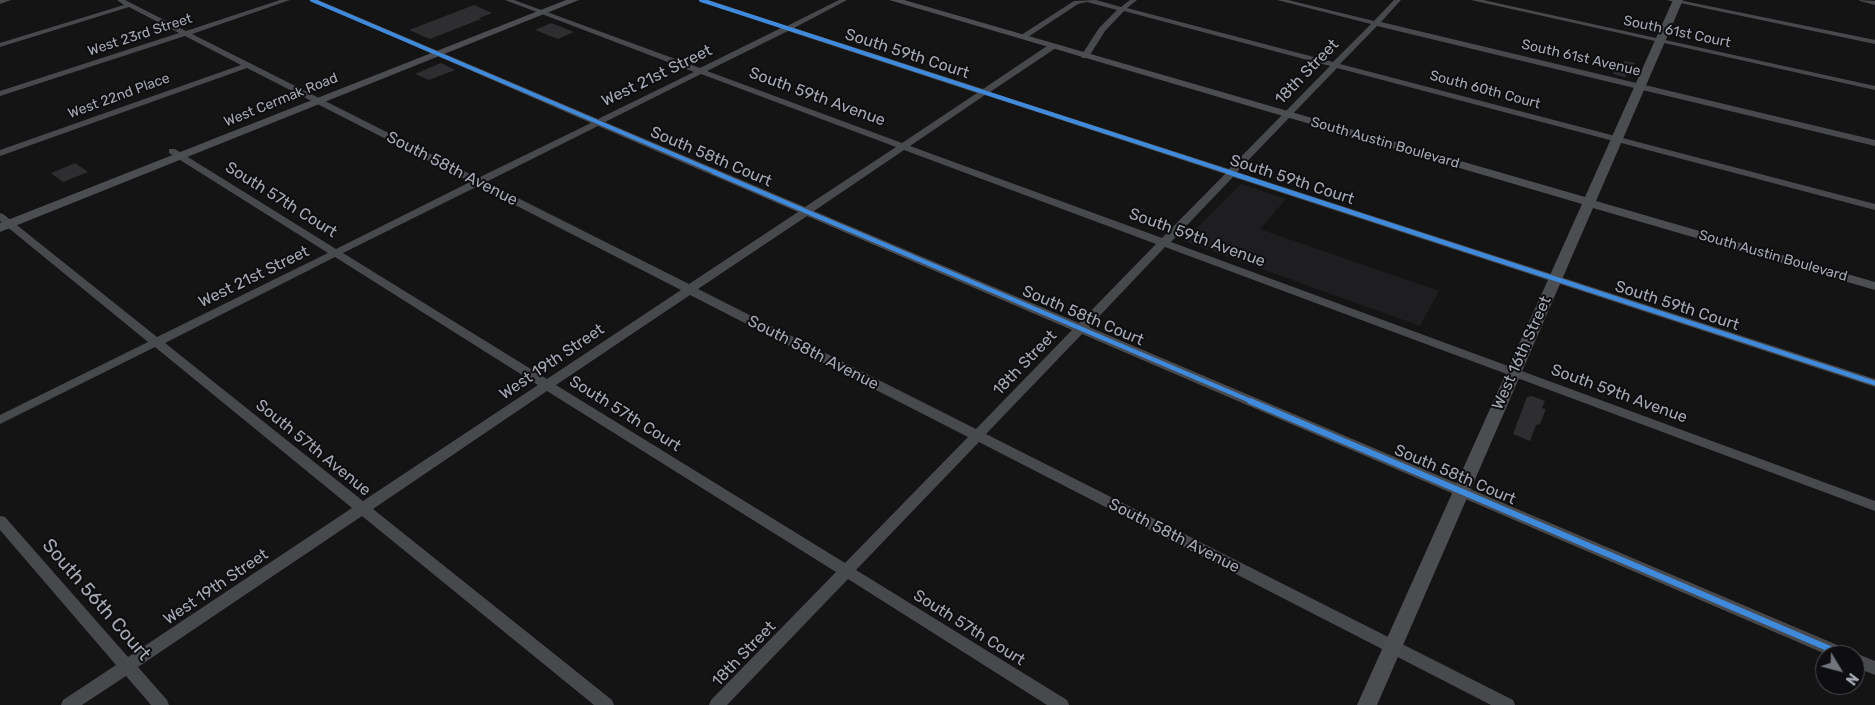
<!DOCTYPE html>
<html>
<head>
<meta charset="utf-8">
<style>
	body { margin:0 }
	#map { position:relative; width:1875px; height:705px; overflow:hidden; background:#141414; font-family:Rubik,sans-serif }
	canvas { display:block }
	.north { position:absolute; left:1815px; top:645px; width:50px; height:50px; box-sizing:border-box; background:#0e0e10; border:1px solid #4b4c52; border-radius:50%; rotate:127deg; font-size:14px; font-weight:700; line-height:20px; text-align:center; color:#a6a9b4 }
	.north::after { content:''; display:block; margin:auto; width:18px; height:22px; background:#73757c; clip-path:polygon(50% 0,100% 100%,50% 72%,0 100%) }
</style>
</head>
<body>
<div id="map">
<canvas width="1875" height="705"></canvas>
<div class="north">N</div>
</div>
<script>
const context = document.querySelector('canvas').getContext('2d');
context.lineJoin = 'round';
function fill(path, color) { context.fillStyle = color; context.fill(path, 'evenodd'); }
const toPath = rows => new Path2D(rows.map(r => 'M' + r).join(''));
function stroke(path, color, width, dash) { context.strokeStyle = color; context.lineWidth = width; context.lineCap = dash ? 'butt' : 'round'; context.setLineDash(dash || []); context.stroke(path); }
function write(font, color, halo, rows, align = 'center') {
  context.font = font + ' Rubik,sans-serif'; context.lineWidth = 4; context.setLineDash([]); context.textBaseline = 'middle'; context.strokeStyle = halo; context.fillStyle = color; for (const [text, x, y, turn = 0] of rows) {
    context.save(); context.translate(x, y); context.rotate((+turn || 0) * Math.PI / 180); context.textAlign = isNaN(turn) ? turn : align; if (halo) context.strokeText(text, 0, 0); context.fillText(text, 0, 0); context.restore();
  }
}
fill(toPath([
	[1241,184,1286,199,1260,229,1439,291,1420,326,1184,241]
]), '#1e1e20');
fill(toPath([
	[474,5,492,13,479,18,481,19,430,39,409,30],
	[551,23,574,32,558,39,535,30],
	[1625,61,1635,63,1633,67,1640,69,1637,75,1627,75,1625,77,1613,74,1618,64,1623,65],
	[441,63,455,70,429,80,415,74],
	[75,163,88,172,63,182,51,173],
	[1532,396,1545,401,1542,408,1546,409,1540,424,1536,425,1530,441,1513,434,1527,397]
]), '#2e2e30');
fill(toPath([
	[0,0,11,0,0,4,0,0],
	[117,0,125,0,186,31,280,0,290,0,192,34,478,178,591,123,309,0,318,0,598,119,694,72,505,0,514,0,700,68,781,28,698,0,708,0,787,26,839,0,847,0,794,28,983,89,1050,44,1056,44,1056,48,990,92,1229,169,1330,66,1124,11,1105,31,1088,58,1082,58,1081,56,1099,28,1117,10,1087,2,1078,4,1025,39,1018,37,1074,1,1096,0,1121,7,1130,0,1137,0,1127,8,1333,62,1371,24,1277,0,1288,0,1374,21,1394,0,1401,0,1381,22,1875,140,1875,146,1377,26,1340,64,1875,204,1875,210,1337,68,1237,172,1875,379,1875,387,1233,177,1171,242,1875,501,1875,511,1165,247,1089,327,1849,650,1851,655,1855,653,1875,661,1875,675,1855,667,1855,655,1828,655,1082,334,986,434,1513,700,1515,705,1491,705,979,442,856,570,1067,700,1069,705,1047,705,848,579,727,705,709,705,711,700,836,572,547,391,373,509,612,700,614,705,594,705,362,516,138,667,167,700,169,705,151,705,126,676,82,705,61,705,63,700,116,665,0,530,0,516,5,517,128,657,352,508,155,347,0,424,0,415,148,342,0,221,0,213,3,214,157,337,328,253,169,153,169,149,175,149,336,249,470,182,247,68,0,156,0,150,241,65,185,36,0,96,0,91,179,33,129,7,0,47,0,43,124,5,117,0],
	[788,31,977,93,902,143,707,71,788,31],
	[701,74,896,147,805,207,605,122,701,74],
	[985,95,1225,174,1162,238,910,146,985,95],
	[598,126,798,212,689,284,486,182,598,126],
	[904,150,1156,244,1079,323,814,211,904,150],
	[478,186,681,290,547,379,343,253,478,186],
	[807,216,1072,330,976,429,698,289,807,216],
	[335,257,538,385,363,501,165,343,335,257],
	[690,295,968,437,845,563,556,385,690,295],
	[1471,0,1483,0,1875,86,1875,90,1471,0],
	[1666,0,1679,0,1875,40,1875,44,1666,0],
	[1859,0,1875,1,1875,5,1860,1,1859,0]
]), '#48494d');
fill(toPath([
	[566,0,579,0,0,232,0,223,566,0],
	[889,0,904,0,1585,197,1673,0,1683,0,1596,201,1875,282,1875,290,1593,208,1377,705,1357,705,1582,204,889,0]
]), '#4c4d51');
stroke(toPath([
	[312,0,717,173],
	[701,0,1232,173]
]), '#408adc', 4);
stroke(toPath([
	[714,172,1253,402],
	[1228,172,1875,383]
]), '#408adc', 4.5);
stroke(toPath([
	[1250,401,1844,655]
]), '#408adc', 6);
write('14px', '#a6a9b4', '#0e0e10', [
	["South 61st Court",1677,32,12],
	["West 23rd Street",140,35,-18],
	["South 61st Avenue",1581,58,13],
	["South 60th Court",1485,90,15],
	["West 22nd Place",119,96,-20],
	["West Cermak Road",281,100,-22],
	["South Austin Boulevard",1385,143,16],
	["South Austin Boulevard",1773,256,16]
]);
write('16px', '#a6a9b4', '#0e0e10', [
	["South 59th Court",907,54,18],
	["18th Street",1307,72,-46],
	["West 21st Street",657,76,-26],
	["South 59th Avenue",817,97,20],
	["South 58th Court",711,157,23],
	["South 58th Avenue",452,169,27],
	["South 59th Court",1292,180,18],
	["South 57th Court",281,200,32],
	["South 59th Avenue",1197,238,20],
	["West 21st Street",254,277,-26],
	["South 59th Court",1677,306,18],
	["South 58th Court",1083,316,23],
	["South 58th Avenue",813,353,27],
	["West 16th Street",1522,353,-66],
	["West 19th Street",552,362,-34],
	["18th Street",1025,363,-46],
	["South 59th Avenue",1619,394,20],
	["South 57th Court",625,414,32],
	["South 57th Avenue",313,448,39],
	["South 58th Court",1455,475,23],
	["South 58th Avenue",1174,536,27],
	["West 19th Street",216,587,-34],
	["South 57th Court",969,628,32],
	["18th Street",744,654,-46]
]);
write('19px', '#a6a9b4', '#0e0e10', [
	["South 56th Court",96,600,49]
]);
</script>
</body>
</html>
